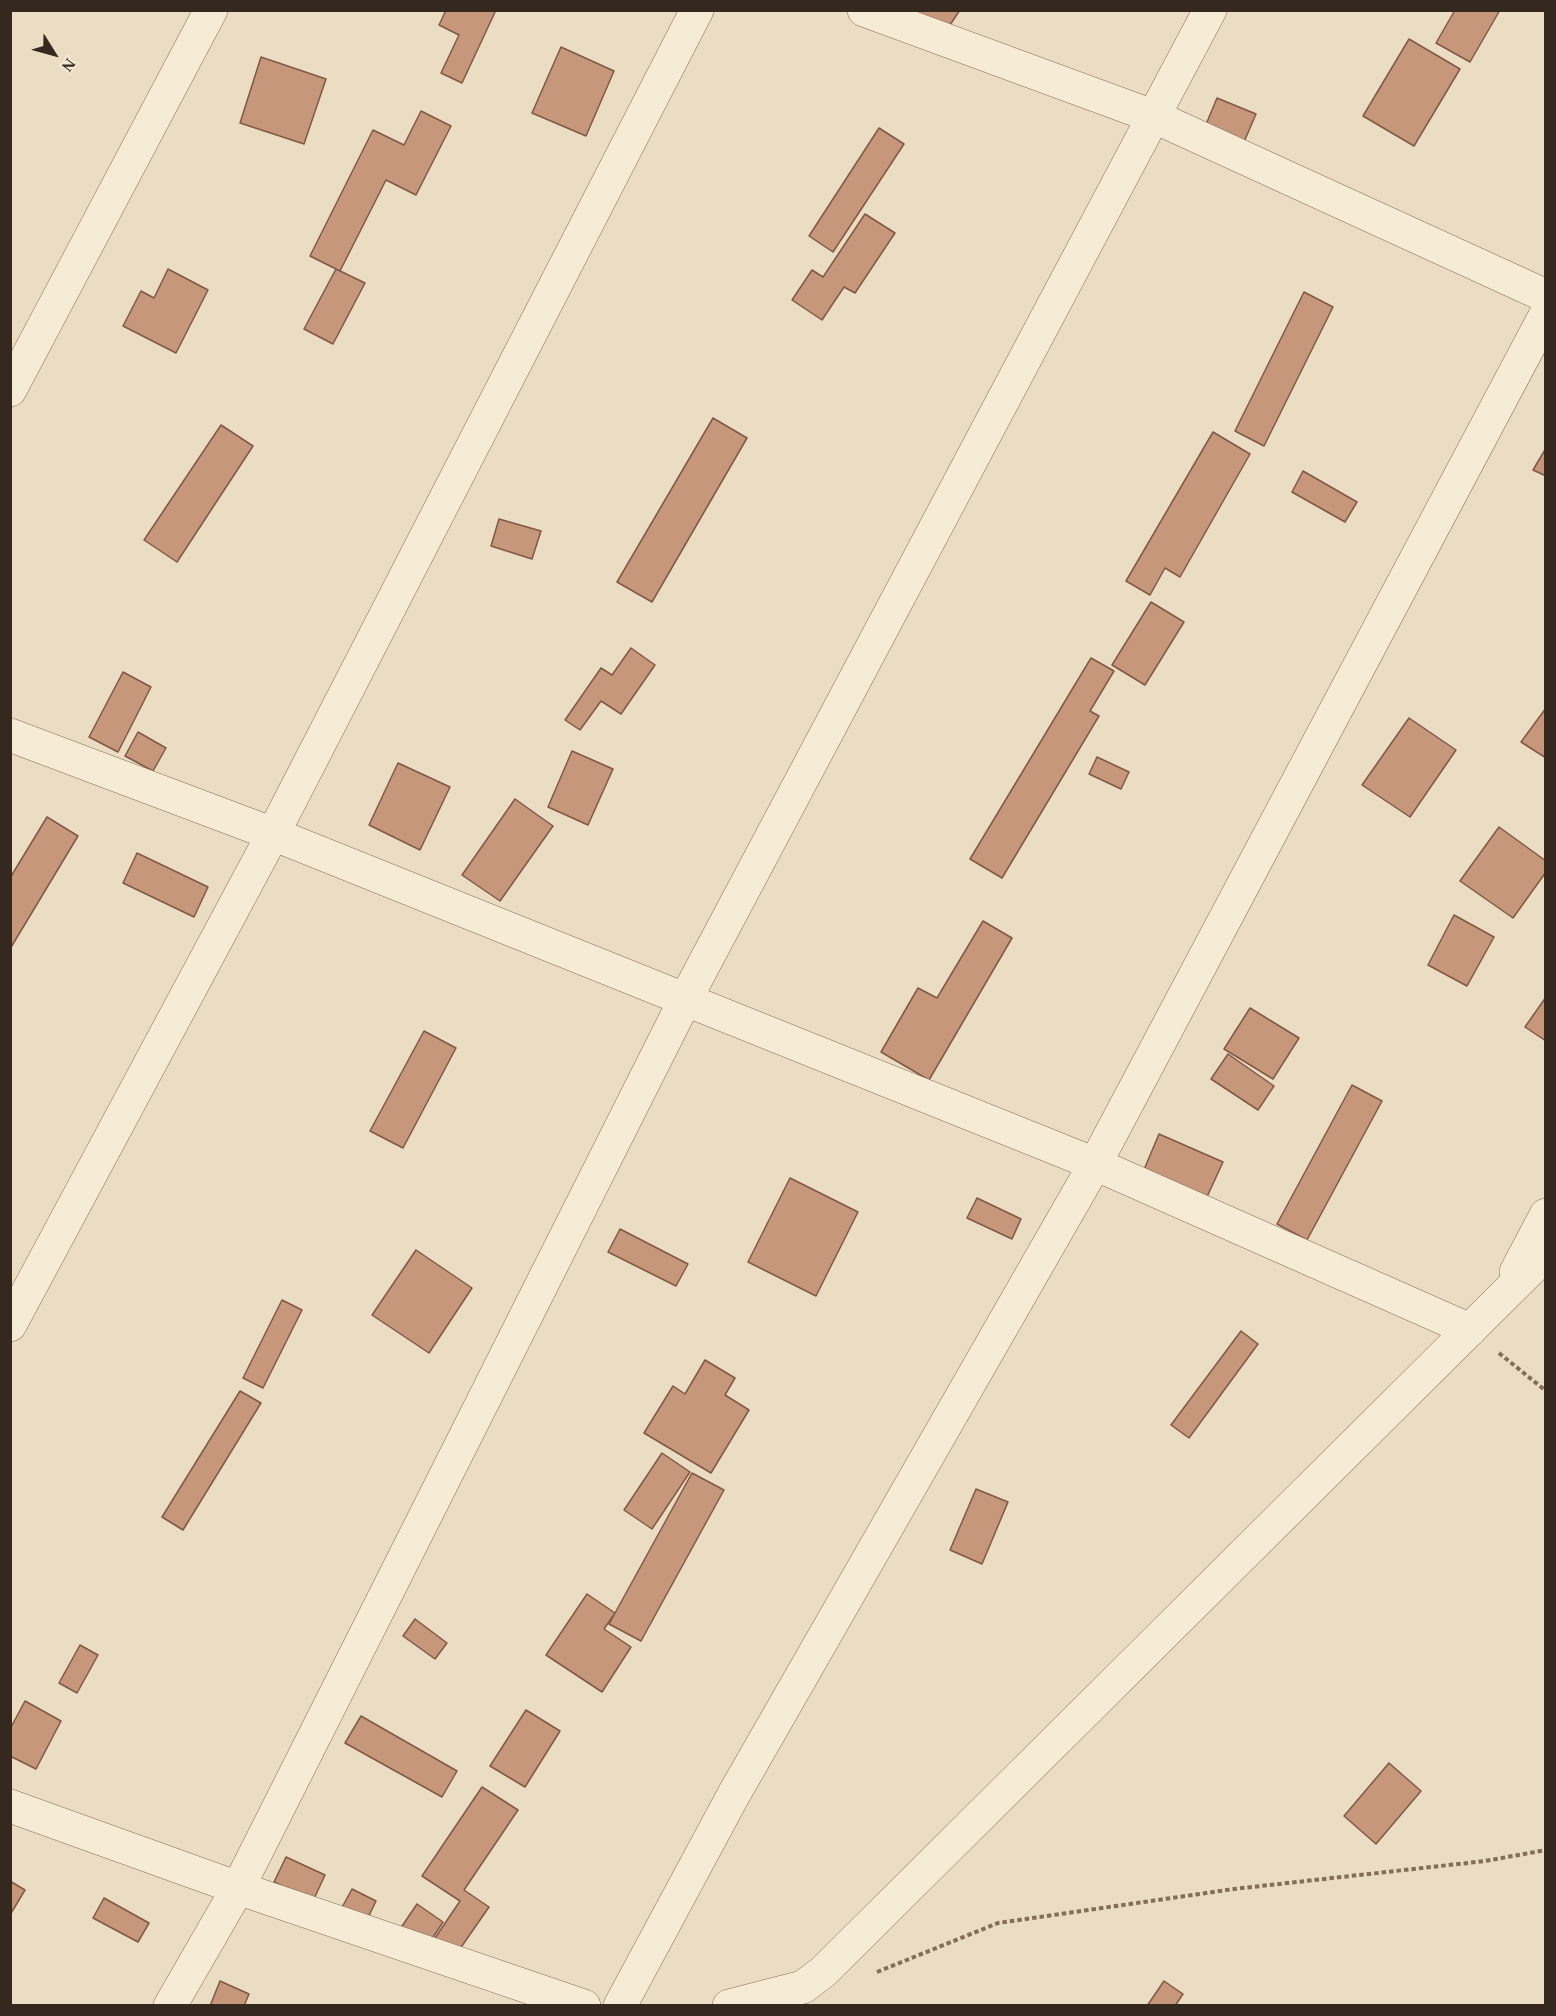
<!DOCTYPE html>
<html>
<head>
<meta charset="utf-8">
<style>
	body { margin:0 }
	#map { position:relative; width:1556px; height:2016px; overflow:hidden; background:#ebddc3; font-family:Georgia,serif }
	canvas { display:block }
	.frame { position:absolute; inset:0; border:12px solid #35281e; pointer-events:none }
	.north { position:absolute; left:24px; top:24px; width:60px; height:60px; -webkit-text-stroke:4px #f3e8d2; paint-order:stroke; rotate:127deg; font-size:16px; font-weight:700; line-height:24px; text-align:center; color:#35281e }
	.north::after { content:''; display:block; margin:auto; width:21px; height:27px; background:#35281e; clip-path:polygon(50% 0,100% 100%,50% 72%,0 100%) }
</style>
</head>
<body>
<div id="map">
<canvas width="1556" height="2016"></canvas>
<div class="frame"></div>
<div class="north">N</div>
</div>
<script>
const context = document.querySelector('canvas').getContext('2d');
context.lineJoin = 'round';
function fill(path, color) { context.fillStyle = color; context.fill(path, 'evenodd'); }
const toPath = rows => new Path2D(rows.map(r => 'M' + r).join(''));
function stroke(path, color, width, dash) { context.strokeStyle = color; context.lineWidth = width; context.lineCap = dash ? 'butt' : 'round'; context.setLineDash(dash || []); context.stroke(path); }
const building = toPath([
	[446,10,496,10,462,83,441,73,459,35,439,25,446,10],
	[917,10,960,10,944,34,914,14,917,10],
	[1455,10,1500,10,1470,62,1436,43,1455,10],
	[1409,39,1460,69,1414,146,1363,116,1409,39],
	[561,47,614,71,586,136,532,113,561,47],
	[261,57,326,79,304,144,240,123,261,57],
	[1217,98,1256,114,1241,149,1202,134,1217,98],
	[421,111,451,126,416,195,386,180,340,271,310,256,373,130,404,145,421,111],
	[879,128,904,144,833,252,809,236,879,128],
	[865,214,895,233,855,293,844,287,822,320,792,300,812,270,823,277,865,214],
	[168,269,208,290,176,353,123,326,141,291,154,298,168,269],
	[336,269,365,283,333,344,304,329,336,269],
	[1304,292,1333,307,1264,446,1235,431,1304,292],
	[713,418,747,438,652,602,617,582,713,418],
	[221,425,253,446,177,562,144,540,221,425],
	[1213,432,1250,454,1180,577,1165,568,1150,595,1126,581,1213,432],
	[1546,448,1546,476,1533,470,1546,448],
	[1303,471,1357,502,1345,522,1292,492,1303,471],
	[499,519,541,531,532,559,491,546,499,519],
	[1151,602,1184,622,1145,685,1112,665,1151,602],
	[631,648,655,665,621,714,601,701,580,730,565,720,601,668,612,675,631,648],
	[1091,658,1114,671,1090,711,1099,716,1002,878,970,859,1091,658],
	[123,672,151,687,118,752,89,737,123,672],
	[1546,708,1546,758,1521,742,1546,708],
	[1409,718,1456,750,1410,817,1362,785,1409,718],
	[138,732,166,748,153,771,125,756,138,732],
	[572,751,613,769,588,825,548,807,572,751],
	[1097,757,1129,772,1121,789,1089,774,1097,757],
	[398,763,450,787,420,850,369,825,398,763],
	[515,799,553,826,500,901,462,875,515,799],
	[47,817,78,836,10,949,10,878,47,817],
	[1499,827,1546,861,1546,872,1513,918,1460,881,1499,827],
	[137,853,208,887,194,917,123,883,137,853],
	[1454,915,1494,937,1467,986,1428,965,1454,915],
	[983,921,1012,938,929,1080,881,1052,918,988,937,998,983,921],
	[1546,997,1546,1041,1525,1027,1546,997],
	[1250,1008,1299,1038,1273,1079,1224,1049,1250,1008],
	[424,1031,456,1048,403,1148,370,1131,424,1031],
	[1228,1054,1274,1086,1258,1110,1211,1079,1228,1054],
	[1352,1085,1382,1101,1307,1240,1277,1224,1352,1085],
	[1159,1134,1223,1162,1206,1199,1143,1172,1159,1134],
	[790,1178,858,1212,816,1296,748,1262,790,1178],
	[977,1198,1021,1219,1012,1239,967,1218,977,1198],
	[620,1229,688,1264,676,1286,608,1252,620,1229],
	[416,1250,472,1288,429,1353,372,1315,416,1250],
	[282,1300,302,1310,263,1388,243,1378,282,1300],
	[1241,1331,1258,1344,1189,1438,1171,1425,1241,1331],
	[705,1360,735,1378,725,1395,749,1410,711,1473,644,1433,673,1386,685,1394,705,1360],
	[240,1391,261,1403,183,1530,162,1517,240,1391],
	[662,1453,690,1472,652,1529,624,1510,662,1453],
	[692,1473,724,1490,641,1641,609,1624,692,1473],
	[976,1489,1008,1502,982,1564,950,1550,976,1489],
	[587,1594,615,1613,604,1629,631,1647,602,1692,546,1655,587,1594],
	[415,1619,447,1643,435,1659,403,1636,415,1619],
	[80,1645,98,1655,77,1693,59,1683,80,1645],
	[25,1701,61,1721,36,1769,10,1756,10,1729,25,1701],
	[526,1710,560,1731,525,1787,490,1766,526,1710],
	[361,1716,457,1771,442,1797,345,1743,361,1716],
	[1389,1763,1421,1791,1376,1844,1344,1816,1389,1763],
	[482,1787,518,1810,464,1890,489,1907,455,1956,433,1941,460,1901,422,1876,482,1787],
	[286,1857,325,1875,313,1901,274,1882,286,1857],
	[10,1881,25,1890,10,1915,10,1881],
	[352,1889,376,1901,365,1924,340,1911,352,1889],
	[104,1898,149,1923,138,1942,93,1918,104,1898],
	[417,1904,443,1922,424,1951,398,1932,417,1904],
	[220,1981,249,1994,244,2006,210,2006,220,1981],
	[1164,1981,1183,1994,1175,2006,1147,2006,1164,1981]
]);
fill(building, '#c6977b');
stroke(building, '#815843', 1.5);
const street = toPath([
	[864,10,1155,117,1546,296],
	[10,390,211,10],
	[10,735,273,834,1095,1164,1470,1330],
	[1516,1272,1546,1215],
	[10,1325,273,834,697,10],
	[10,1806,238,1888,584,2006],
	[170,2006,238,1888,685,1000,1210,10],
	[620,2006,734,1794,1095,1164,1546,314],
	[729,2006,803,1987,823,1972,1546,1254]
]);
stroke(street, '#846e5b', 34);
stroke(toPath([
	[1499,1353,1546,1391],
	[877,1972,998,1923,1234,1889,1485,1861,1546,1850]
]), '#846e5b', 4, [4.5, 3]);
stroke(street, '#f6ebd5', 33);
</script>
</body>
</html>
